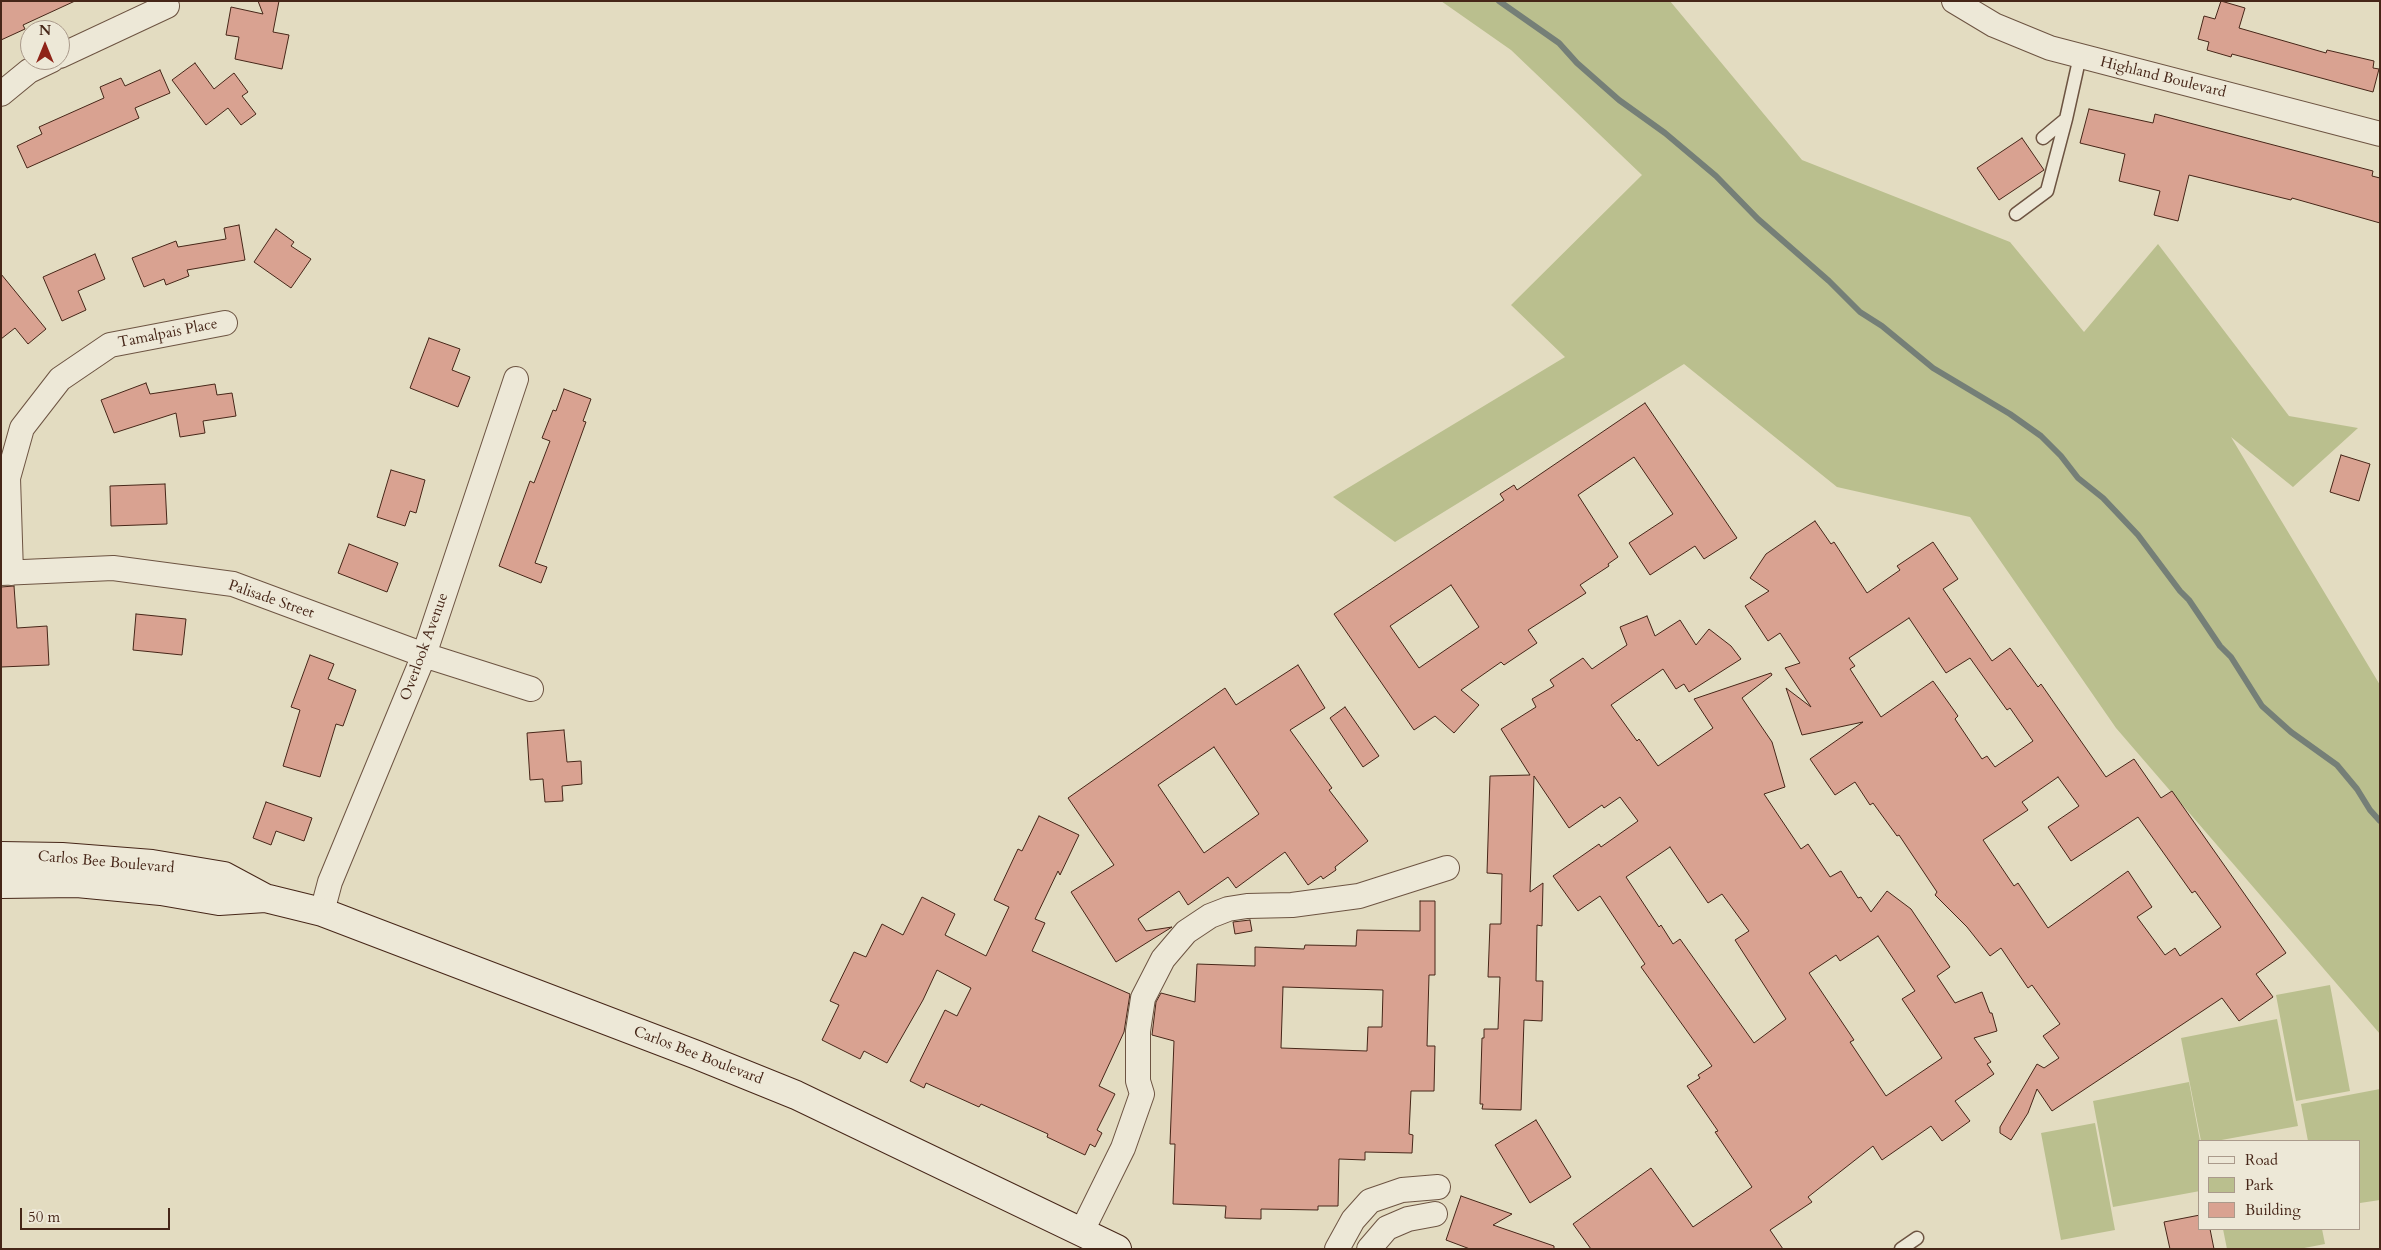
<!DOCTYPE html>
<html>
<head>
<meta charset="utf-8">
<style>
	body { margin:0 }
	#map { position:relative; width:2381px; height:1250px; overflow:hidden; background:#e3dcc1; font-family:Cardo,serif }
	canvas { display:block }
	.frame { position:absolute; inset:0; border:2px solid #462618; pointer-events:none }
	.legend { position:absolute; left:2198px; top:1140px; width:162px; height:90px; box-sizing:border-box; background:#ede8d7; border:1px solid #aa9a8b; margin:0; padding:6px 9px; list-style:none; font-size:15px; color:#462618 }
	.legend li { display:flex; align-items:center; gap:10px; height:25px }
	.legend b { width:25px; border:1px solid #aa9a8b }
	.north { position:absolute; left:20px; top:20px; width:50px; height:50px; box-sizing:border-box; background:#ede8d7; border:1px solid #aa9a8b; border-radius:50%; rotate:0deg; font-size:14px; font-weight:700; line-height:20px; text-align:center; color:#462618 }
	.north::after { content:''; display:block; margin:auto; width:18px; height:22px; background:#8f2418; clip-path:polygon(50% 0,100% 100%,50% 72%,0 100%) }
	.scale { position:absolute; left:20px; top:1208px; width:150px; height:22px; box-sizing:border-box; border:2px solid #462618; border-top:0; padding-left:6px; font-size:15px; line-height:18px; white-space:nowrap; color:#462618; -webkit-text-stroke:4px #ede8d7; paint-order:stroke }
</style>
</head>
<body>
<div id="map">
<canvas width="2381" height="1250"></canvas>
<div class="frame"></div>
<ul class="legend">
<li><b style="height:6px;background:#ede8d7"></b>Road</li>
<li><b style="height:14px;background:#babf8e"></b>Park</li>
<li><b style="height:14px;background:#d9a291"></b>Building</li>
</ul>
<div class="north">N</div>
<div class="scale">50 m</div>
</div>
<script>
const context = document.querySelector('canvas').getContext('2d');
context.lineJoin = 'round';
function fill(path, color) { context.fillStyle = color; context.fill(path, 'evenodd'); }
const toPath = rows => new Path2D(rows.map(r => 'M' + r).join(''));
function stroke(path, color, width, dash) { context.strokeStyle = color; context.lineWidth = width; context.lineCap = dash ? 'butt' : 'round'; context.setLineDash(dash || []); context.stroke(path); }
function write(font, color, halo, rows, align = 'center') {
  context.font = font + ' Cardo,serif'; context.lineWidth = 4; context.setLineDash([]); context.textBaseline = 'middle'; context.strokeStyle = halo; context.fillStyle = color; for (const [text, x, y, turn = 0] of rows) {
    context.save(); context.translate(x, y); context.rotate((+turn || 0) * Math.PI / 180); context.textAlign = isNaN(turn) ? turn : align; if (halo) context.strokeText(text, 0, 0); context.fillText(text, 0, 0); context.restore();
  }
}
fill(toPath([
	[1441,1,1670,1,1802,160,2010,242,2084,332,2158,244,2289,416,2358,428,2293,487,2231,437,2380,685,2380,1034,2116,728,1970,517,1837,487,1684,364,1395,542,1333,497,1565,357,1511,305,1642,175,1511,50],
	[2330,985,2350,1091,2296,1101,2276,995],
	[2277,1019,2298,1126,2216,1141,2201,1141,2181,1038],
	[2189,1082,2200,1141,2200,1191,2113,1207,2093,1101],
	[2380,1089,2380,1200,2360,1203,2360,1141,2308,1141,2301,1104],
	[2095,1123,2115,1230,2061,1240,2041,1133],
	[2223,1229,2322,1229,2325,1244,2299,1249,2227,1249]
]), '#babf8e');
stroke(toPath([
	[1499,1,1559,43,1577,63,1619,100,1665,133,1716,176,1758,219,1829,281,1860,312,1882,326,1933,368,2010,414,2041,436,2061,456,2078,478,2103,498,2138,535,2180,591,2189,600,2220,646,2231,657,2262,706,2291,732,2337,765,2357,789,2370,810,2380,821]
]), '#757f77', 6);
const building = toPath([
	[1,1,75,1,23,25,25,29,1,40,1,1],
	[258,1,279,1,273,32,289,35,282,69,235,59,239,37,226,35,231,7,263,14,258,1],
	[2221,1,2245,8,2239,28,2326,53,2327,50,2374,61,2373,68,2379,69,2373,92,2232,54,2231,57,2207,50,2209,42,2198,39,2204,16,2215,19,2221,1],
	[195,63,214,89,234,73,248,92,242,96,256,114,241,125,228,108,206,125,172,80,195,63],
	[160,70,170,93,135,108,139,118,27,168,17,146,42,134,39,127,104,98,100,87,121,78,125,86,160,70],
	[2089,109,2153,123,2155,114,2373,171,2372,176,2380,178,2380,223,2292,198,2291,200,2189,175,2178,221,2154,215,2160,191,2119,181,2125,154,2080,143,2089,109],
	[2022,138,2044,170,1999,200,1977,168,2022,138],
	[239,225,245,260,187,270,189,276,166,285,164,279,144,287,132,258,176,241,178,247,226,239,224,228,239,225],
	[276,229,294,242,291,246,311,259,291,288,254,262,276,229],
	[95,254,105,279,78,291,86,310,62,321,43,277,95,254],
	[1,274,46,329,28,344,15,328,1,339,1,274],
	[429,338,460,349,452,370,470,377,458,407,410,388,429,338],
	[146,383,150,394,215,384,217,395,232,393,236,416,203,421,205,433,180,437,176,413,114,433,101,400,146,383],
	[564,389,591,399,583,421,586,422,535,563,547,567,541,583,499,566,530,481,534,483,550,441,542,438,553,410,556,411,564,389],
	[1645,403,1737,538,1704,559,1695,546,1650,575,1629,543,1673,514,1634,457,1578,495,1618,557,1608,564,1609,566,1580,585,1586,593,1528,630,1537,643,1504,665,1501,662,1461,690,1479,705,1454,733,1435,716,1414,730,1334,614,1504,500,1500,494,1514,485,1517,490,1645,403],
	[1451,585,1479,627,1419,668,1390,626,1451,585],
	[2341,455,2370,464,2359,501,2330,492,2341,455],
	[391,470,425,480,416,513,410,511,405,526,377,517,391,470],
	[165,484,167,524,111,526,110,486,165,484],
	[1815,521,1831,544,1834,542,1867,593,1900,570,1897,566,1933,542,1958,579,1943,589,1992,661,2010,648,2038,687,2041,684,2106,777,2134,759,2161,798,2172,791,2286,953,2256,974,2273,997,2239,1021,2222,998,2052,1111,2037,1089,2028,1113,2011,1140,2000,1133,2000,1127,2037,1064,2044,1068,2059,1058,2043,1036,2060,1024,2032,985,2028,988,2001,948,1990,956,1967,927,1935,895,1937,892,1899,835,1897,836,1873,803,1870,805,1855,782,1835,795,1810,759,1863,722,1802,735,1786,688,1811,707,1785,668,1800,663,1780,633,1768,641,1745,606,1769,591,1750,578,1766,554,1815,521],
	[1909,618,1946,673,1970,658,2007,710,2010,708,2033,741,1995,767,1987,756,1982,759,1955,719,1958,716,1933,681,1881,717,1850,669,1855,666,1849,658,1909,618],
	[2058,777,2079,806,2048,827,2071,861,2138,817,2192,893,2195,891,2221,927,2180,956,2175,948,2165,955,2137,917,2152,907,2128,871,2048,928,2018,883,2014,886,1983,840,2028,810,2022,802,2058,777],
	[349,544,398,563,387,592,338,573,349,544],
	[14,586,17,628,47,626,49,665,1,667,1,587,14,586],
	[136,614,186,619,182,655,133,650,136,614],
	[1647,616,1655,636,1680,620,1696,645,1709,629,1731,646,1741,659,1689,692,1684,684,1676,689,1663,669,1611,705,1637,741,1639,739,1658,766,1713,728,1694,699,1771,673,1772,675,1742,698,1772,742,1785,787,1764,794,1801,849,1808,844,1830,877,1841,871,1858,898,1861,897,1871,912,1887,891,1911,909,1950,967,1937,976,1955,1003,1982,992,1990,1013,1992,1013,1997,1031,1974,1038,1991,1062,1987,1064,1994,1074,1955,1101,1970,1121,1942,1141,1931,1126,1882,1160,1873,1146,1808,1197,1812,1202,1770,1230,1783,1249,1591,1249,1573,1224,1651,1168,1693,1227,1752,1187,1715,1132,1718,1131,1687,1086,1700,1078,1698,1075,1712,1066,1641,967,1645,964,1600,896,1578,911,1553,876,1599,844,1601,847,1638,821,1620,797,1604,808,1602,805,1569,828,1534,776,1530,892,1543,883,1542,926,1537,925,1536,981,1543,981,1542,1021,1524,1020,1521,1110,1482,1109,1483,1104,1480,1104,1482,1038,1484,1038,1484,1029,1498,1029,1500,977,1488,977,1490,924,1501,924,1502,874,1487,873,1490,776,1530,775,1501,729,1536,707,1532,699,1554,686,1550,680,1583,658,1592,669,1627,645,1620,627,1647,616],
	[1670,847,1708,903,1722,894,1749,931,1735,940,1786,1019,1754,1043,1680,939,1673,944,1661,925,1659,927,1626,877,1670,847],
	[1878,936,1915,991,1902,999,1942,1058,1886,1096,1850,1042,1854,1040,1809,973,1836,955,1840,961,1878,936],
	[310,655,334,664,328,679,356,690,343,726,336,724,320,777,283,766,300,710,291,707,310,655],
	[1298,665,1325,708,1290,730,1332,788,1329,790,1368,841,1335,867,1336,870,1323,879,1321,876,1308,885,1285,852,1236,888,1228,877,1188,905,1179,891,1138,919,1146,931,1172,927,1116,962,1071,892,1114,865,1068,798,1225,688,1236,705,1298,665],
	[1214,747,1259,814,1204,853,1158,785,1214,747],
	[1345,707,1379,756,1363,767,1330,718,1345,707],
	[564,730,567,762,581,761,582,784,562,786,563,801,545,802,543,779,530,780,527,733,564,730],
	[266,802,312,818,304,841,276,831,271,845,253,838,266,802],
	[1039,816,1079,835,1060,875,1058,871,1035,919,1045,923,1032,951,1130,994,1124,1032,1099,1086,1115,1094,1097,1130,1102,1133,1095,1147,1090,1144,1085,1155,1047,1137,1048,1134,981,1104,979,1107,926,1083,924,1088,910,1081,945,1010,957,1016,971,988,937,970,923,1000,887,1063,864,1051,860,1059,822,1040,839,1005,830,1001,854,952,866,957,882,924,903,935,922,897,955,914,945,935,986,956,1009,907,994,900,1018,849,1022,851,1039,816],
	[1420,901,1435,901,1435,975,1429,975,1427,1046,1435,1046,1434,1091,1411,1091,1409,1134,1413,1135,1412,1153,1365,1152,1365,1160,1339,1159,1338,1206,1318,1206,1318,1210,1261,1209,1261,1219,1225,1218,1226,1206,1173,1204,1175,1144,1170,1144,1174,1041,1152,1035,1156,1002,1161,993,1195,1002,1197,964,1255,966,1255,947,1304,949,1305,945,1356,946,1357,930,1420,931,1420,901],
	[1283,987,1383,990,1382,1027,1368,1027,1367,1051,1281,1048,1283,987],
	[1250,920,1252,931,1235,934,1233,922,1250,920],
	[1536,1120,1571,1177,1530,1203,1495,1145,1536,1120],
	[1461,1196,1512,1214,1493,1225,1554,1246,1554,1249,1470,1249,1446,1240,1461,1196],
	[2200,1215,2200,1229,2210,1229,2214,1249,2170,1249,2164,1222,2200,1215]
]);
fill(building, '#d9a291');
stroke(building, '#462618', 1);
const service = toPath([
	[2043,138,2066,119,2080,56],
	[2016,214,2047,191,2066,119],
	[1901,1249,1917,1238]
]);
const minor = toPath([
	[1954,1,1994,25,2050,48,2380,134],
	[60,56,167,6],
	[1,94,29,71,52,60],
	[1,573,113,568,233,584,424,655,531,689],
	[11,573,8,478,22,428,60,379,110,345,225,323],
	[322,912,330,882,424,655,516,379],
	[1082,1231,1123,1148,1142,1094,1138,1081,1138,1031,1143,998,1163,959,1186,932,1210,916,1228,909,1247,906,1292,905,1359,896,1447,868],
	[1337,1249,1353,1220,1370,1201,1402,1190,1438,1187],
	[1369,1249,1387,1228,1408,1219,1435,1214]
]);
const secondary = toPath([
	[1,856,62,857,152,864,224,876,265,898,322,912,697,1055,796,1095,1117,1249],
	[1,884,77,883,161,891,219,901,265,898]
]);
stroke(service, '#6d5442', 15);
stroke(minor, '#6d5442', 26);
stroke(secondary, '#462618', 30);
stroke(service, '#ede8d7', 12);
stroke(minor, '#ede8d7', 24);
stroke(secondary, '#ede8d7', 28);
write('15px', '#462618', '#ede8d7', [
	["Highland Boulevard",2163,78,14],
	["Tamalpais Place",168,334,-11],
	["Palisade Street",271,600,19],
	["Overlook Avenue",425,647,-70],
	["Carlos Bee Boulevard",106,863,5],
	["Carlos Bee Boulevard",698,1056,21]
]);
</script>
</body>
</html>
